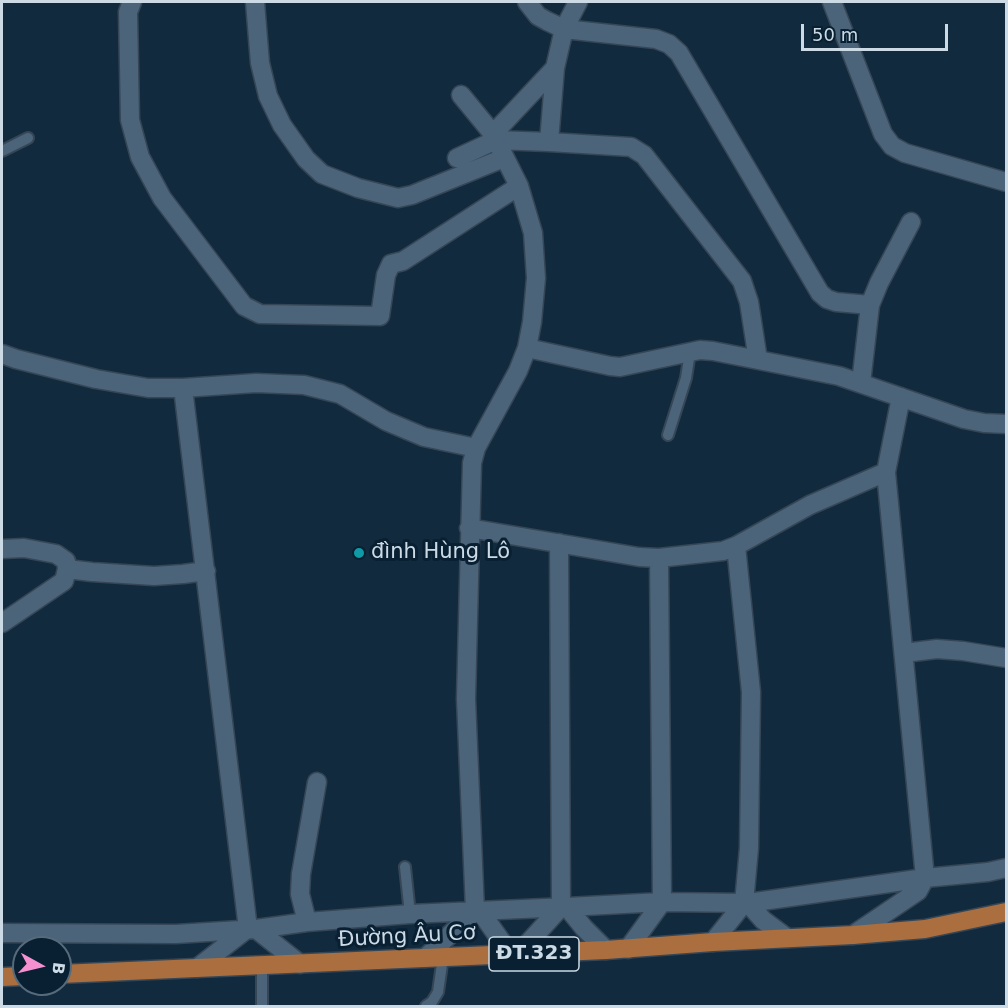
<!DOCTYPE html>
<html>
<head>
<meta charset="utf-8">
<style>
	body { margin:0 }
	#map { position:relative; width:1008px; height:1008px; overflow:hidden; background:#122a3d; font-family:"DejaVu Sans",sans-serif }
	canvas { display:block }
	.frame { position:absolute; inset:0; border:3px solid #ccdae6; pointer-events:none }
	.north { position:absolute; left:12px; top:936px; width:60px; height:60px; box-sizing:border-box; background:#082032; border:2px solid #566a7a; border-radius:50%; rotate:98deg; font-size:16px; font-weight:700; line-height:24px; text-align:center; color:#ccdae6 }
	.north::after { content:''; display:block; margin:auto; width:21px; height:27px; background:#f590d1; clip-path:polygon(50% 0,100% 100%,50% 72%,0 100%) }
	.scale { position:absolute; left:801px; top:24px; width:147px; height:27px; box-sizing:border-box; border:3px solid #ccdae6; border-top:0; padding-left:8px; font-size:18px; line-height:21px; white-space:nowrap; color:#ccdae6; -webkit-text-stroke:4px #082032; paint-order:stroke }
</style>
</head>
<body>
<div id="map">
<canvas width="1008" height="1008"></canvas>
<div class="frame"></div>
<div class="north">B</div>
<div class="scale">50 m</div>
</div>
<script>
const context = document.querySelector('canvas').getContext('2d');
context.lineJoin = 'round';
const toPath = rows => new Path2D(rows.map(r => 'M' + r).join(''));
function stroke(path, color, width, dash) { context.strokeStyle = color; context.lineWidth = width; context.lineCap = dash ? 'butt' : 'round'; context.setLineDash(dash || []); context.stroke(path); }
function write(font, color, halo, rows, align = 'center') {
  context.font = font + ' "DejaVu Sans",sans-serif'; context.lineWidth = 6; context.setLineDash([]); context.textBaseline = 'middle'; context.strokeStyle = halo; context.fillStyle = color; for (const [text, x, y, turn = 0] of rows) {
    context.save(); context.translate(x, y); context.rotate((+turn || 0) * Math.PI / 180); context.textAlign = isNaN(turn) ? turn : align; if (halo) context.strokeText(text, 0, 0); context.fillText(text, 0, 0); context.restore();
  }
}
const lane = toPath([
	[2,151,28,138],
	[668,435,686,378,690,352],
	[405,867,410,914],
	[262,966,262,1006],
	[426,1006,432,1002,438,992,443,957]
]);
const street = toPath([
	[132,2,128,12,130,120,140,157,162,198,244,306,260,314,380,316,386,275,391,264,403,261,519,186],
	[255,2,260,63,268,96,282,125,306,159,322,174,358,188,398,198,412,195,504,158],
	[527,2,538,16,547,21,564,29,656,39,669,44,679,53,820,293,827,299,836,302,870,305],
	[832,2,883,134,892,146,905,153,1006,182],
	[493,134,555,68,564,29,578,2],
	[549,142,555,68],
	[457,158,496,140,549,142,631,147,644,155,742,281,749,302,758,360],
	[527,348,610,366,620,367,700,350,713,351,839,376,964,419,984,423,1006,424],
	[2,354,16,359,96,379,148,388,183,388,256,383,304,385,340,394,386,421,424,437,476,448],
	[861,383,870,305,879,283,911,222],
	[183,388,248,929],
	[469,528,639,557,659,558,723,551,736,546,810,505,886,472],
	[2,549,24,548,56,554,66,561,67,569,64,581,2,623],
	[67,569,92,572,154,576,183,574,206,571],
	[904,653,937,649,963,651,1006,658],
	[748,903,763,920,787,938],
	[567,907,584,928,606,950],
	[480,911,511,955],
	[307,922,300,894,301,874,317,782],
	[256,929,300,964],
	[2,933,176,934,256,929,307,922,410,914,567,907,662,902,748,903,925,878,988,872,1006,868],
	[853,935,918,891,925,878,886,472,901,397],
	[713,942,744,903,749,848,751,692,736,546],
	[628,949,662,902,659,558],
	[518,954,561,907,559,543],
	[425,958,475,911,466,699,472,463,476,448,518,371,527,348,532,322,536,278,533,233,519,186,493,134,461,95],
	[197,968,247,929]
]);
const primary = toPath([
	[60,974,606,950,713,942,853,935,925,929,1006,912],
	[2,977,24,976]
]);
stroke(lane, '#354656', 14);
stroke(street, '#354656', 21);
stroke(primary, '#354656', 21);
stroke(lane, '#4b6479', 10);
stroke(street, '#4b6479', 18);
stroke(primary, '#aa6e3f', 18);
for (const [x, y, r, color] of [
	[359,553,6,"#0f9aa8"]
]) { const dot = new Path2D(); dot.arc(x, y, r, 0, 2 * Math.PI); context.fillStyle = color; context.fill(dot); stroke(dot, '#082032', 2); }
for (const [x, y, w] of [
	[534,954,90]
]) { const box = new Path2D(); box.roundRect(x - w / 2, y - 17, w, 34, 4.5); context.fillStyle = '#082032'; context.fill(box); stroke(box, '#ccdae6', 1.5); }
write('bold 20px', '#ccdae6', null, [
	["ĐT.323",534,954]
]);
write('21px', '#ccdae6', '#082032', [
	["đình Hùng Lô",371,553]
], 'left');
write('21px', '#ccdae6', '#082032', [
	["Đường Âu Cơ",407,937,-3]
]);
</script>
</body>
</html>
